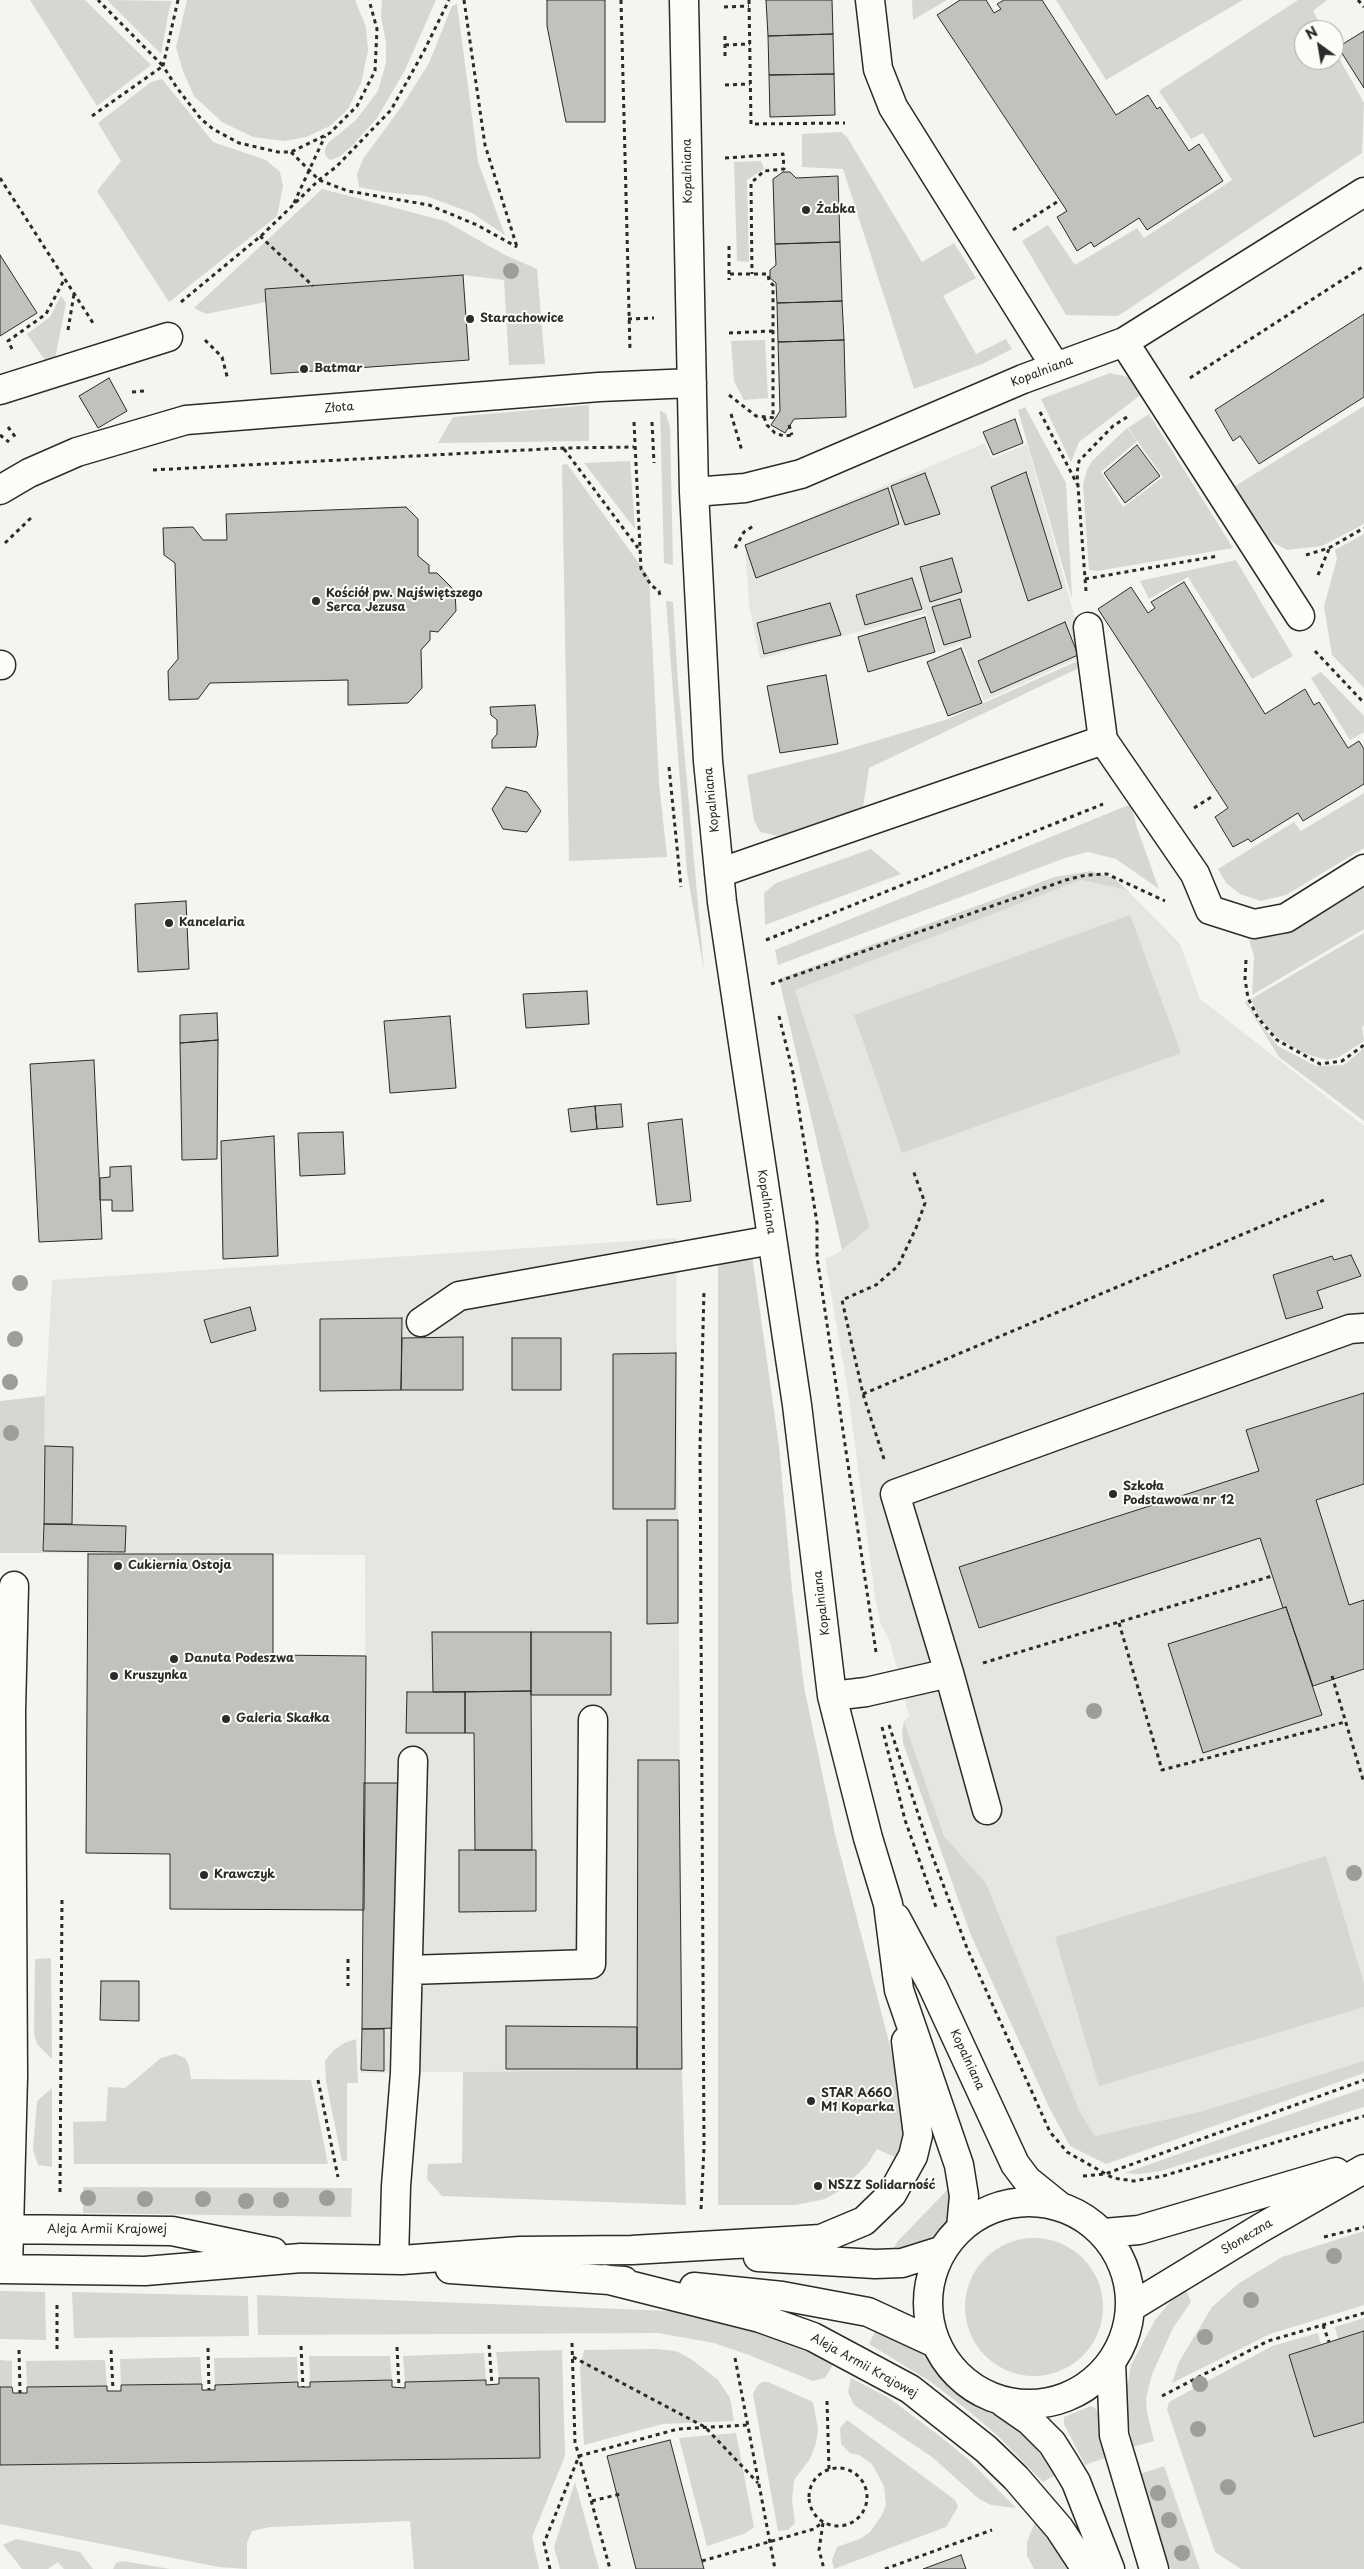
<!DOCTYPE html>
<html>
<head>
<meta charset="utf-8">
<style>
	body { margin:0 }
	#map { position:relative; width:1364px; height:2569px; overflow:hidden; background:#f5f4ef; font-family:"Playpen Sans",sans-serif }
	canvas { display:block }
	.north { position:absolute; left:1294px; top:20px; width:50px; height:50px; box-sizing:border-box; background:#fdfcf7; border:1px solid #a9a8a5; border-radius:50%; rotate:328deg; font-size:14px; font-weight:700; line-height:20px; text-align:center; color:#2b2b2b }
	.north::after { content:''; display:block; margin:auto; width:18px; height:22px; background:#2b2b2b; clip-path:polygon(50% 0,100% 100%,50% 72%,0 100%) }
</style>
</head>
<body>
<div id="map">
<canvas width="1364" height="2569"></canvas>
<div class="north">N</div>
</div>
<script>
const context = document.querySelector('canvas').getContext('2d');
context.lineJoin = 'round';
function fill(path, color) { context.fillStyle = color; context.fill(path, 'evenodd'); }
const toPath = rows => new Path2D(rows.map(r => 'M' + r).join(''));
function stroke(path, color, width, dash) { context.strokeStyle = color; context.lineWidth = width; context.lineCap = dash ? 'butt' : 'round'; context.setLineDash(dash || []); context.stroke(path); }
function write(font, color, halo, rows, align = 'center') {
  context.font = font + ' "Playpen Sans",sans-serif'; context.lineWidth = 4; context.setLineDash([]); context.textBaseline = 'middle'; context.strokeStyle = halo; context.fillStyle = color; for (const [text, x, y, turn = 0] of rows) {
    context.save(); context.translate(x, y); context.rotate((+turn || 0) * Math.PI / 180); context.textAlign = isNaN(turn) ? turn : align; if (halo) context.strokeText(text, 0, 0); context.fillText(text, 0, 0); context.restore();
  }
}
fill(toPath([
	[985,443,992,459,1027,444,1085,655,984,701,962,643,937,652,926,613,760,659,749,605,745,545],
	[1081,880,1127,890,1180,944,1200,999,1364,1126,1364,2061,1203,2111,1095,2136,1081,2114,986,1883,944,1836,904,1721,909,1716,890,1641,881,1624,876,1603,847,1385,825,1258,835,1255,870,1227,794,990],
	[676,1238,682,2069,361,2073,366,1910,365,1555,42,1553,43,1445,52,1280]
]), '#e6e5e0');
fill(toPath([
	[30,0,85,0,151,65,97,106],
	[107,0,172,1,169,10,161,54],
	[187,0,355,0,366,27,368,51,361,83,348,109,330,126,306,137,284,141,253,137,222,122,194,96,183,71,176,47],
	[382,0,436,0,405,70,377,118,353,145,339,157,330,160,325,155,325,149,329,142,356,120,378,91,386,63,386,43,381,16],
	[912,0,947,0,913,20],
	[1056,0,1243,0,1106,80],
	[1298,0,1327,0,1313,11,1323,30,1304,30,1304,60,1334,60,1334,49,1364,103,1362,153,1118,316,1066,315,1022,241,1048,225,1075,265,1137,228,1144,238,1232,180,1203,133,1191,139,1159,91],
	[457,4,478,162,505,235,472,213,426,196,384,192,359,187,357,174,363,159,402,106,429,63,452,6],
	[162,79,213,142,266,160,280,172,283,186,277,216,169,302,97,191,121,161,98,123,151,82],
	[841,132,847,137,922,262,954,243,976,278,943,296,976,354,1006,339,1012,349,982,364,914,389,843,169,802,167,802,134],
	[761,161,764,169,747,180,749,262,737,261,734,162],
	[322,189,445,221,503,254,537,269,545,364,509,365,504,280,463,275,265,289,266,302,206,314,194,308],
	[61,296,66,303,54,364,48,365,27,334,50,317],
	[765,340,768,398,744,400,734,381,731,341],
	[1110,373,1128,377,1142,394,1079,442,1071,462,1041,399],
	[589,405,589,441,438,443,453,417],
	[1364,406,1364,524,1322,546,1287,550,1274,543,1262,533,1232,488],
	[1025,407,1066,483,1072,599,1018,410],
	[660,410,666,414,670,427,673,565,664,563],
	[1149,414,1233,548,1097,571,1089,570,1083,485,1087,470,1092,461,1127,428,1137,441,1101,472,1123,507,1163,477,1128,428],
	[630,461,635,529,584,463],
	[567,464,649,577,659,783,667,857,569,861,562,465],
	[1364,534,1364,688,1332,655,1324,606,1337,559,1335,550],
	[1236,560,1293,656,1252,679,1188,577,1149,599,1140,581],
	[666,601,673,602,678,683,704,971,687,872],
	[1082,659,1083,666,869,768,863,807,778,836,760,832,754,820,747,775,839,752,948,719],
	[1321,672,1364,716,1364,732,1350,740,1311,678],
	[1364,793,1364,848,1286,895,1261,901,1240,894,1226,883,1218,869,1294,822,1301,831],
	[1131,804,1137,828,1159,889,1116,859,1088,852,1065,858,778,965,775,950],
	[871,849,901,874,765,925,764,893,776,883],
	[1091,871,1115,879,1127,890,1081,880,795,990,870,1227,842,1250,779,979,1055,877],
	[1364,885,1364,929,1252,995,1254,956,1249,940,1282,935],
	[1130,915,1181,1053,902,1153,854,1015],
	[1364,933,1364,1025,1362,1027,1364,1041,1339,1057,1327,1060,1303,1053,1275,1036,1259,1017,1251,999],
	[1247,1001,1257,1019,1278,1046,1316,1066,1344,1065,1364,1048,1364,1121,1279,1057,1245,1002],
	[752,1255,779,1446,792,1589,804,1687,835,1834,896,2069,905,2125,897,2158,877,2149,867,2165,841,2190,825,2199,796,2205,718,2205,718,1260],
	[45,1396,42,1553,0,1553,0,1401],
	[904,1721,944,1836,986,1883,1081,2114,1095,2136,1203,2111,1364,2061,1364,2073,1106,2164,1070,2146,1049,2107,970,1933,903,1743,902,1731],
	[1326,1856,1364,1984,1364,2007,1099,2086,1055,1937],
	[51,1958,52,2059,37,2044,34,2034,35,1959],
	[356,2039,358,2083,347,2083,347,2161,342,2161,326,2081,325,2061,333,2051,344,2043],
	[175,2054,185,2058,189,2066,191,2079,311,2080,328,2164,74,2164,73,2122,106,2121,108,2087,125,2088,161,2058],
	[682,2069,686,2205,442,2196,427,2179,428,2164,462,2163,463,2072],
	[52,2088,52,2167,38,2165,33,2150,37,2101],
	[1364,2088,1364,2107,1161,2171,1139,2174,1125,2173],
	[952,2185,951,2217,940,2237,916,2250,891,2252,898,2241],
	[83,2187,352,2188,351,2217,83,2213],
	[1364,2231,1364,2305,1270,2334,1172,2383,1179,2362,1212,2307,1238,2284,1282,2257],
	'965 2307a69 69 0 1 1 138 0a69 69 0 1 1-138 0Z',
	[1186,2289,1191,2302,1173,2328,1152,2374,1146,2398,1147,2412,1154,2441,1133,2447,1125,2400,1131,2365,1155,2320,1170,2302],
	[0,2291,45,2292,46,2340,0,2339],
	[72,2292,248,2296,249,2336,74,2338],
	[257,2295,672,2311,766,2335,834,2363,825,2378,813,2381,749,2355,714,2343,658,2333,258,2335],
	[1364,2318,1364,2331,1338,2339,1335,2327],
	[878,2326,916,2344,933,2358,951,2386,986,2411,1004,2418,1032,2443,1055,2475,1043,2482,997,2435,970,2412,931,2382,869,2344],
	[1318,2333,1321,2345,1289,2355,1314,2437,1364,2422,1364,2569,1241,2569,1215,2552,1167,2409,1169,2402,1272,2346],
	[655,2349,676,2351,691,2359,718,2380,730,2398,734,2421,663,2424,584,2445,580,2368,584,2350],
	[562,2350,565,2456,532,2537,539,2569,414,2569,410,2521,270,2527,252,2531,247,2543,247,2569,219,2567,0,2524,0,2465,540,2458,538,2378,499,2378,496,2352],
	[484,2353,486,2380,405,2382,403,2356],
	[309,2356,390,2356,392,2380,310,2382],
	[200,2357,202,2384,121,2385,120,2359],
	[297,2357,298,2382,215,2385,214,2358],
	[0,2360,12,2361,12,2387,0,2387],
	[105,2360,107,2386,27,2387,26,2361],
	[851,2378,889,2398,941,2437,969,2460,1016,2508,991,2505,979,2499,932,2457,854,2405,848,2392],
	[762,2382,768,2382,813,2402,818,2429,816,2443,810,2459,794,2480,792,2500,795,2523,788,2530,778,2531,753,2394,757,2386],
	[1091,2406,1096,2409,1100,2420,1108,2457,1085,2465,1064,2424,1064,2417],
	[847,2420,955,2500,958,2507,946,2527,834,2569,832,2560,837,2547,862,2538,870,2532,882,2515,886,2505,884,2486,872,2464,859,2455,850,2453,841,2444,840,2428],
	[736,2433,754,2527,746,2533,707,2546,679,2438],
	[1164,2466,1200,2569,1171,2569,1151,2515,1140,2474],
	[575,2482,599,2569,600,2569,560,2569,554,2547],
	[1035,2522,1052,2543,1070,2569,1034,2569,1027,2556,1027,2542],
	[16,2539,80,2552,93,2569,64,2569,58,2562,48,2569,22,2569,3,2545],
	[122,2561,129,2562,170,2569,113,2569,116,2563]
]), '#d7d6d2');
const building = toPath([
	[547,0,605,0,605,122,566,122,547,26,547,0],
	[766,0,832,0,833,34,768,36,766,0],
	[960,0,986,0,994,13,1001,9,997,4,1004,0,1042,0,1116,115,1148,95,1157,109,1160,107,1189,151,1199,144,1223,181,1147,230,1139,218,1094,247,1091,242,1077,251,1057,217,1067,211,937,15,960,0],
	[1364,31,1364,88,1338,47,1364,31],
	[833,34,834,74,769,75,768,36,833,34],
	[834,74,835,115,770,117,769,75,834,74],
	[783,172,790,172,796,178,838,176,840,242,775,244,773,179,783,172],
	[840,242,842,301,777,303,776,283,770,278,770,270,776,265,775,244,840,242],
	[0,255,37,313,0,336,0,255],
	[463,275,469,360,271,374,265,289,463,275],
	[842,301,844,340,778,342,777,303,842,301],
	[1364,314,1364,397,1259,464,1240,436,1233,441,1215,410,1364,314],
	[844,340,846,417,794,419,785,433,771,425,780,411,778,342,844,340],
	[109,378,127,411,98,428,79,396,109,378],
	[1015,419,1023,443,993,455,983,432,1015,419],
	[1137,445,1160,476,1125,503,1104,473,1137,445],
	[1026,472,1062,588,1028,601,991,487,1026,472],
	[925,473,940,514,905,525,891,486,925,473],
	[888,488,899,524,756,578,745,545,888,488],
	[406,507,418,519,418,556,429,565,429,573,437,573,455,591,456,611,438,632,430,631,430,640,421,650,422,688,408,703,348,705,348,680,210,683,198,699,169,700,168,671,178,659,175,563,164,555,163,528,193,527,203,540,227,540,226,514,406,507],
	[952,558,962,592,930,602,920,567,952,558],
	[912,578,922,609,865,625,856,595,912,578],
	[1184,582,1265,714,1305,689,1314,705,1319,702,1348,748,1359,741,1364,749,1364,784,1303,821,1298,813,1251,842,1248,839,1233,847,1215,817,1228,808,1098,609,1131,587,1148,613,1155,608,1151,602,1184,582],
	[960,599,971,637,944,645,932,607,960,599],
	[830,603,841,635,764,654,757,623,830,603],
	[925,617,935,652,868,672,858,637,925,617],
	[1065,622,1078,655,991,693,978,661,1065,622],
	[961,648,982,703,948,716,927,662,961,648],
	[826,675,838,744,780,753,767,686,826,675],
	[535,705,538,734,536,747,492,748,492,740,497,734,497,720,491,715,490,707,535,705],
	[506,787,527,792,541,811,527,832,503,829,492,809,506,787],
	[186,901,189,969,138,972,135,904,186,901],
	[587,991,589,1024,526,1028,523,994,587,991],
	[217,1013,218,1040,180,1043,180,1015,217,1013],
	[450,1016,456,1088,390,1093,384,1021,450,1016],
	[218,1040,217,1159,182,1160,180,1043,218,1040],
	[94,1060,102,1239,39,1242,30,1064,94,1060],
	[621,1104,623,1127,597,1129,595,1106,621,1104],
	[595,1106,597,1129,571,1132,568,1109,595,1106],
	[682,1119,691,1201,657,1205,648,1123,682,1119],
	[343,1132,345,1174,300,1176,298,1133,343,1132],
	[274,1136,278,1256,223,1259,221,1141,274,1136],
	[131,1166,133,1211,112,1211,112,1200,100,1200,100,1178,110,1177,110,1167,131,1166],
	[1351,1255,1361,1276,1317,1291,1323,1308,1286,1319,1273,1275,1332,1256,1334,1260,1351,1255],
	[250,1307,256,1330,211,1343,204,1320,250,1307],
	[402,1318,401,1390,320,1391,320,1319,402,1318],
	[463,1337,463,1390,401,1390,402,1338,463,1337],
	[512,1338,561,1338,561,1390,512,1390,512,1338],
	[676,1353,675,1509,613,1509,613,1354,676,1353],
	[1364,1393,1364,1484,1316,1500,1349,1605,1364,1600,1364,1669,1313,1686,1286,1607,1283,1608,1260,1538,979,1628,959,1567,1259,1471,1246,1430,1364,1393],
	[45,1446,73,1447,72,1524,44,1524,45,1446],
	[647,1520,678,1520,678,1623,647,1624,647,1520],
	[44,1524,126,1526,125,1552,43,1551,44,1524],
	[88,1554,273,1554,273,1655,366,1656,364,1910,170,1909,170,1854,86,1853,88,1554],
	[1286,1607,1322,1715,1203,1753,1168,1644,1286,1607],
	[432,1632,531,1632,531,1691,433,1692,432,1632],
	[531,1632,611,1632,611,1695,531,1695,531,1632],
	[531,1691,532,1850,475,1850,474,1733,465,1733,465,1692,531,1691],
	[407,1692,465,1692,465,1733,406,1733,407,1692],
	[638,1760,679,1760,682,2069,637,2069,638,1760],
	[364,1783,399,1783,396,2028,362,2029,364,1783],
	[459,1850,536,1850,536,1911,459,1912,459,1850],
	[101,1981,139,1981,139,2021,100,2020,101,1981],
	[506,2026,637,2027,637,2069,506,2069,506,2026],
	[362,2029,384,2029,384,2071,361,2070,362,2029],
	[1364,2331,1364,2422,1314,2437,1289,2355,1364,2331],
	[499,2378,539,2378,540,2458,0,2465,0,2387,12,2387,13,2393,27,2393,27,2387,107,2386,107,2391,121,2391,121,2385,202,2384,202,2390,215,2390,215,2385,298,2382,298,2387,310,2387,310,2382,392,2380,392,2387,405,2388,405,2382,486,2380,486,2385,499,2384,499,2378],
	[670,2440,704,2569,636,2569,607,2456,670,2440],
	[961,2555,966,2569,923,2569,961,2555]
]);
fill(building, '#c2c1be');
stroke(building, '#2b2b2b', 1);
const minor = toPath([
	[684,0,694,492,708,761,722,902,797,1405,832,1696,868,1838,888,1904,899,1990,959,2165,964,2196,961,2228],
	[870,0,878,69,893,107,1055,366],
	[1124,342,1300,616],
	[0,390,168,337],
	[0,490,29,473,77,452,186,420,599,387,692,383],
	[694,492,745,488,801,474,1023,379,1124,342,1364,192],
	[1088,627,1103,740],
	[0,665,1,665],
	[719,873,1103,740,1195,874,1210,910,1254,924,1286,918,1364,869],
	[421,1322,459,1296,772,1240],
	[949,1673,987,1810],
	[832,1696,866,1692,949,1673,895,1494,1350,1329,1364,1328],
	[896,1918,933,1987,1015,2164,1027,2180,1058,2205],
	[408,1970,591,1964,593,1720],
	'928 2303a101 101 0 1 1 202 0a101 101 0 1 1-202 0Z',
	[0,2229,172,2231,273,2252],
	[1104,2233,1139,2230,1336,2172],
	[758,2257,875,2264,902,2263,937,2252],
	[394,2260,396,2186,405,2073,413,1761],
	[0,2269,145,2271,301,2258,402,2260,520,2251,632,2250,821,2239,864,2221,892,2194,913,2156,918,2135,906,2041],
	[8,2269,13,2077,11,1712,14,1586],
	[450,2269,624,2281],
	[605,2279,760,2318,813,2337,910,2389,986,2449,1016,2478,1059,2528,1086,2569],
	[694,2287,782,2296,868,2312,935,2343],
	[1131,2307,1259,2229,1364,2169],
	[1111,2362,1114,2435,1154,2569],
	[1004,2403,1030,2421,1052,2443,1064,2462,1076,2482,1110,2569]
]);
stroke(minor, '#2b2b2b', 31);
stroke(toPath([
	[178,0,163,66,177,88,201,119,213,129,239,143,278,152,291,152,330,133,357,106,375,71,377,29,369,0],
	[464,0,485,145,517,247],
	[621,0,630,350],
	[749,0,751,124,845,123],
	[1358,0,1364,7],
	[724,7,749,6],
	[725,36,725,57],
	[725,45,750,44],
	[725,85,750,84],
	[92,116,163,66,98,0],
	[291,152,319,180,348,191,429,205,477,225,517,247],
	[725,158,783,154,784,169,764,171,751,183,752,274],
	[0,178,93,323],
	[294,203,325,136],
	[1013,230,1060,200],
	[260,236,313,286],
	[729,246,729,280],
	[730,274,768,274,769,281,773,285,773,417],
	[181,302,262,235,319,180,336,167,391,110,424,51,449,0],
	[628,319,654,318],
	[68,330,74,294],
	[729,333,773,331],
	[205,340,222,357,228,380],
	[12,349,8,341,46,314,64,280],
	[1190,378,1364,266],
	[132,392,144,391],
	[729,395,756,416,776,418],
	[1040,412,1077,484],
	[731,414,742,451],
	[764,417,767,425,775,433,784,436,793,435],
	[634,422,641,569,651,585,659,591,660,596],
	[652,422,654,463],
	[789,425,792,435],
	[8,427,16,438],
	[0,435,9,442],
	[564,449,638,548],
	[153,470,564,448,634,447],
	[5,543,33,516],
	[735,548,744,532,755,525],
	[1306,555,1329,548,1364,528],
	[1318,575,1329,549],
	[1085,579,1218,556],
	[1086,591,1077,473,1079,461,1113,426,1127,417],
	[1315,651,1364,703],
	[669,767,681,887],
	[1194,808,1213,796],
	[766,940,1103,804],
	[1246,960,1245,979,1248,998,1258,1018,1277,1040,1320,1064,1342,1061,1364,1045],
	[771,984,1066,880,1086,875,1107,874,1165,901],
	[779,1016,793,1073,817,1223,817,1257,876,1652],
	[863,1394,1324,1200],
	[884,1459,863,1394,842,1300,876,1285,898,1266,916,1228,925,1203,913,1170],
	[1119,1623,1162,1770,1345,1722],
	[983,1663,1272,1576],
	[1332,1676,1364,1783],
	[889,1725,929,1847,967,1948,1050,2132,1067,2152,1113,2178,1134,2181,1163,2176,1364,2116],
	[882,1727,905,1820,937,1910],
	[348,1959,348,1986],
	[318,2080,338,2177],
	[1083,2176,1105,2174,1364,2080],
	[60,2192,62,1897],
	[701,2209,704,2148,700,1447,704,1290],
	[1324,2237,1364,2227],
	[57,2305,57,2350],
	[1323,2325,1329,2342],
	[572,2343,575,2442,610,2569],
	[489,2345,492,2385],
	[301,2346,303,2387],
	[397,2347,399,2387],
	[208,2348,209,2390],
	[19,2350,20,2393],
	[111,2350,113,2390],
	[573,2357,705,2427,758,2483],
	[735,2358,775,2569],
	[1162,2396,1268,2341,1364,2313],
	[827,2401,829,2469],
	'809 2497a29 29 0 1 1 58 0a29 29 0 1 1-58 0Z',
	[592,2501,620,2494],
	[823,2523,819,2550,824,2569],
	[702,2561,814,2529,823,2522],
	[550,2569,544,2543,579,2456,678,2429,747,2425],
	[885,2569,992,2530]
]), '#2b2b2b', 3, [4, 4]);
stroke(minor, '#fdfcf7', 28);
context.fillStyle = '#9e9d9a';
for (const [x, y] of [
	[511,271],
	[20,1283],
	[15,1339],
	[10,1382],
	[11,1433],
	[1094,1711],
	[1354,1873],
	[88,2198],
	[327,2198],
	[145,2199],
	[203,2199],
	[281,2200],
	[246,2201],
	[1334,2256],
	[1251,2300],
	[1205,2337],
	[1200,2384],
	[1198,2429],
	[1228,2487],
	[1158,2493],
	[1169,2520],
	[1182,2553]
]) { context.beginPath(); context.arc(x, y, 8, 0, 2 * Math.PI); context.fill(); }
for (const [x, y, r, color] of [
	[806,210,5,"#2b2b2b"],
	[470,319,5,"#2b2b2b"],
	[304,369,5,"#2b2b2b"],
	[316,601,5,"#2b2b2b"],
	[169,923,5,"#2b2b2b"],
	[1113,1494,5,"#2b2b2b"],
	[118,1566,5,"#2b2b2b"],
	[174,1659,5,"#2b2b2b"],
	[114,1676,5,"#2b2b2b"],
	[226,1719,5,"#2b2b2b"],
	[204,1875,5,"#2b2b2b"],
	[811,2101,5,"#2b2b2b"],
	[818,2186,5,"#2b2b2b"]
]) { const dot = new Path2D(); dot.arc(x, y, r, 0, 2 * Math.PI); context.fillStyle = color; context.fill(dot); stroke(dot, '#fdfcf7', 2); }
write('12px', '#2b2b2b', '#fdfcf7', [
	["Kopalniana",688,171,-91],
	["Kopalniana",1042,372,-21],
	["Złota",339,408,-5],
	["Kopalniana",712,800,-96],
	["Kopalniana",766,1202,81],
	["Kopalniana",822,1603,-97],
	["Kopalniana",967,2060,65],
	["Aleja Armii Krajowej",107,2230],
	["Słoneczna",1247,2237,-31],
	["Aleja Armii Krajowej",864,2366,29]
]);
write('bold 12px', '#2b2b2b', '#fdfcf7', [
	["Żabka",816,210],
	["Starachowice",480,319],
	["Batmar",314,369],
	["Kościół pw. Najświętszego",326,594],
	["Serca Jezusa",326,608],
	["Kancelaria",179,923],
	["Szkoła",1123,1487],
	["Podstawowa nr 12",1123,1501],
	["Cukiernia Ostoja",128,1566],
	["Danuta Podeszwa",184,1659],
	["Kruszynka",124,1676],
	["Galeria Skałka",236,1719],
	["Krawczyk",214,1875],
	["STAR A660",821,2094],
	["M1 Koparka",821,2108],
	["NSZZ Solidarność",828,2186]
], 'left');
</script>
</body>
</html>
